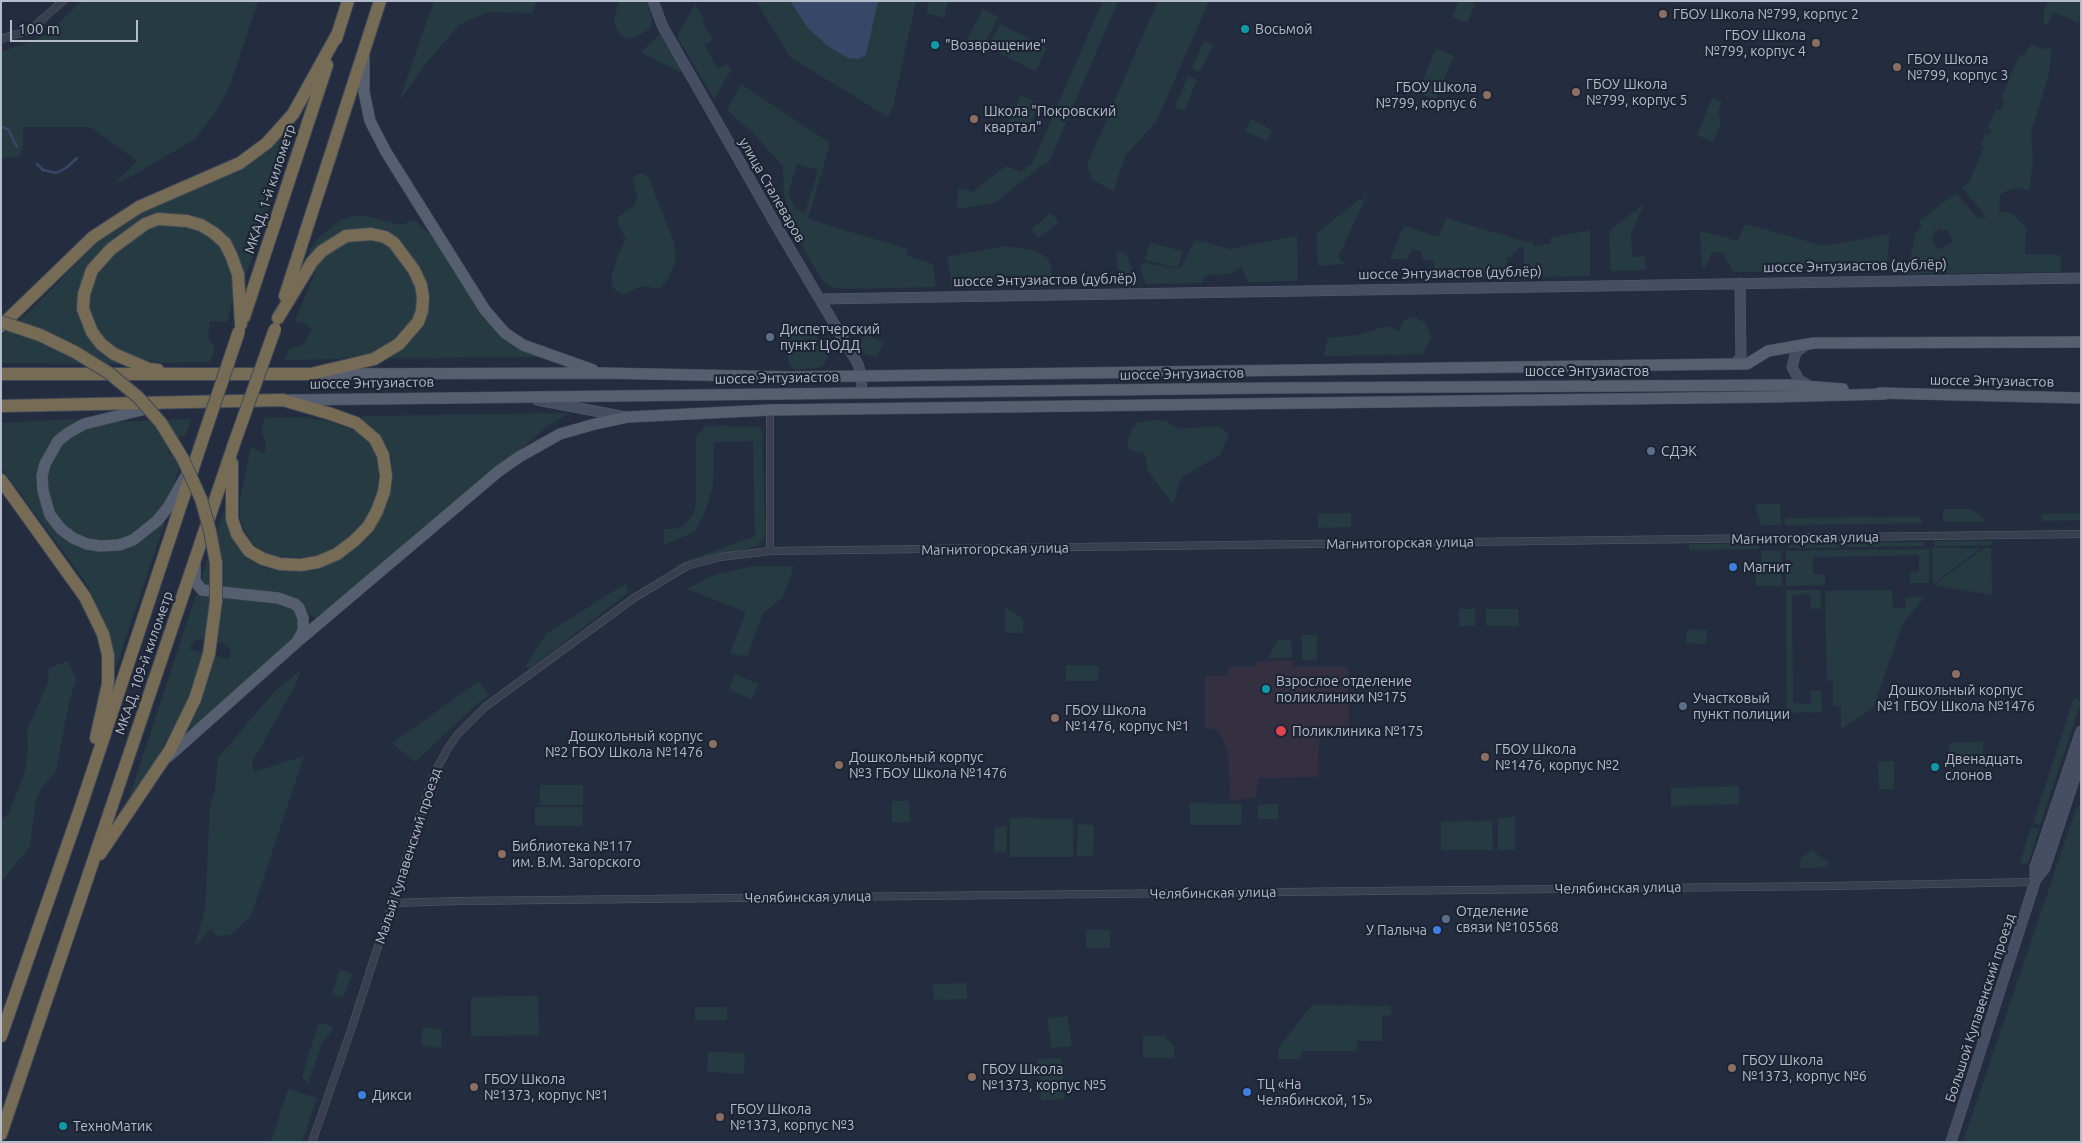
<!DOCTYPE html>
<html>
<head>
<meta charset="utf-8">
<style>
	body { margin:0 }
	#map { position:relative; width:2082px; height:1143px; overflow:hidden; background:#242d40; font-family:Ubuntu,sans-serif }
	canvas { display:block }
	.frame { position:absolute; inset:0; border:2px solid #b4bbca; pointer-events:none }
	.scale { position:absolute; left:10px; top:20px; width:128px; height:22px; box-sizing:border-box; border:2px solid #b4bbca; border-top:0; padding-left:6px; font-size:15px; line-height:18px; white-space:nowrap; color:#b4bbca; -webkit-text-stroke:4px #1d2535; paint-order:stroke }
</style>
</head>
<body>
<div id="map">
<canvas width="2082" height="1143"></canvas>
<div class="frame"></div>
<div class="scale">100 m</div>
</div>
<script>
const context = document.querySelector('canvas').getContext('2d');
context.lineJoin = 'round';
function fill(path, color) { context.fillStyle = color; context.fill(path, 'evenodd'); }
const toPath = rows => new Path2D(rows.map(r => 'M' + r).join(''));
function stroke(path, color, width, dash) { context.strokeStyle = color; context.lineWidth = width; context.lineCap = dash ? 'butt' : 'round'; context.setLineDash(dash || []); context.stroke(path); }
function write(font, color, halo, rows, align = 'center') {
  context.font = font + ' Ubuntu,sans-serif'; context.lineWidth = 4.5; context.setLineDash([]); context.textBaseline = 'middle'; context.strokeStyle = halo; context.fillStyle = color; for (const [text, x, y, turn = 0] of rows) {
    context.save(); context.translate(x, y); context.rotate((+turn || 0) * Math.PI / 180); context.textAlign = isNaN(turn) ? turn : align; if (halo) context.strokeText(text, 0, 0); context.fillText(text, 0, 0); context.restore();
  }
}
fill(toPath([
	[1292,660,1293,667,1348,667,1349,728,1344,728,1344,735,1319,734,1318,777,1259,778,1256,797,1230,801,1228,750,1218,730,1205,728,1205,676,1228,675,1228,667,1256,667,1256,662]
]), '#343041');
fill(toPath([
	[82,1,258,1,229,88,220,105,195,139,132,176,114,184,137,161,91,127,23,127,23,145,19,157,1,158,1,52,30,42,47,34],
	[434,1,537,1,532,13,487,12,459,25,428,61,399,101],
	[619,1,647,1,652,19,651,26,645,32,634,38,626,38,620,35,615,26,614,19],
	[756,1,916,1,893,107,888,117,790,57],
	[929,1,948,1,944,18,926,13],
	[1103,1,1118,1,1049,162,1037,169,995,203,957,209,958,188,972,192,1006,166,1020,172,1032,164],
	[1158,1,1209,1,1156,122,1125,156,1113,192,1091,178,1087,165],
	[1459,1,1468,1,1475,4,1467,23,1452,17],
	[2048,1,2081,1,2079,23,2053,12,2047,26,2044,24,2044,11],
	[695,4,704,20,703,24,713,39,704,45,718,69,727,64,731,70,714,99,678,38,679,33],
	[983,9,998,17,982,49,966,41],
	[1000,24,1047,48,1035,71,988,47],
	[659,35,661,35,682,70,682,73,641,52],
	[1204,41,1213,45,1200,72,1192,68],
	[2031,44,2044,49,2052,49,2049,74,2031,133,2033,161,2029,191,2018,188,2008,190,2000,195,1999,213,2008,212,2015,216,2026,228,2025,254,2061,255,2061,272,1899,274,1901,262,1909,263,1916,232,1922,226,1919,221,1956,193,1978,219,1987,217,1962,188,1969,183,1984,147,1981,145,1985,134,1989,136,1992,130,1988,128,1996,109,2000,111,2004,101,2001,99,2020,54,2024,56],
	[1941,228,1943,231,1947,229,1953,242,1938,250,1931,237,1935,235,1933,232],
	[1436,49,1454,56,1435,100,1418,92],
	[1188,76,1197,80,1184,111,1175,107],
	[741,84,830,143,808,219,907,249,908,256,933,264,936,287,845,289,832,287,822,280,796,235,784,194,783,166,754,134,727,110],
	[797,164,818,170,805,213,795,208,788,194],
	[1021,96,1039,104,1025,134,1007,125],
	[1712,98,1722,102,1718,112,1721,122,1713,142,1697,135],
	[1251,119,1272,130,1267,141,1245,132],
	[297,122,243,284,232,247,173,214,98,255,79,305,124,364,1,363,1,337,29,312,105,234,140,211,253,162,267,152],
	[637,174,644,174,649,179,674,242,676,260,667,281,659,289,646,286,639,287,624,294,617,292,613,287,611,279,618,255,626,239,619,226,618,219,619,216,634,206,636,202,637,195,633,180],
	[1368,193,1339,255,1340,260,1345,264,1318,266,1316,234,1360,199,1362,201,1365,199,1363,197],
	[1644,204,1631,233,1632,257,1645,256,1646,270,1611,271,1609,231],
	[1051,213,1059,222,1038,238,1031,229],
	[353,216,367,216,400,225,415,220,436,241,483,312,541,357,389,358,389,356,423,322,412,257,405,246,394,237,374,229,307,260,311,248,320,236,341,220],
	[1446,218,1529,243,1532,242,1534,247,1551,243,1550,238,1590,230,1590,276,1435,279,1434,261,1423,260,1421,251,1413,249,1407,259,1390,259,1404,226,1439,237],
	[1522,246,1524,250,1524,268,1507,268,1507,257,1512,257,1514,252],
	[168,223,201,230,212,237,228,258,235,286,233,298,227,322,210,321,208,337,215,347,210,362,163,363,145,360,126,354,104,340,96,329,87,304,95,272,133,238,155,225],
	[1745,224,1824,246,1890,234,1886,272,1733,272,1723,253,1712,252,1706,266,1702,268,1700,231,1738,241],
	[1297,236,1298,281,1248,282,1241,267,1231,274,1206,275,1201,283,1146,284,1140,269,1141,265,1145,263,1177,269,1181,268,1195,240,1233,250,1234,248],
	[360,238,381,241,397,252,418,289,417,312,404,335,371,354,338,359,285,360,289,349,304,344,310,334,312,329,306,324,295,321,319,263,327,254,343,242],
	[1150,243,1182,251,1178,268,1145,260],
	[1004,246,1035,250,1047,258,1052,268,1051,276,1044,282,1035,285,952,287,947,257],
	[1116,251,1125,253,1139,284,1120,284],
	[1414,317,1426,323,1431,338,1422,354,1324,356,1328,338,1357,335,1387,326,1399,331,1404,320],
	[788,324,811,328,828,357,822,367,795,370,788,363],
	[864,334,884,342,877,356,870,356,865,354,860,347],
	[570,413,548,426,317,619,310,615,300,604,208,587,204,584,202,576,227,502,231,534,237,545,246,557,266,569,300,572,317,570,345,557,371,535,387,505,392,487,393,471,391,454,383,439,372,427,361,420,362,416],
	[296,417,331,421,355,431,366,439,374,452,378,467,378,484,375,500,368,515,359,528,345,541,329,551,313,556,297,557,275,556,263,552,253,544,245,531,240,517,240,500,251,447,264,454,266,446,264,436,261,431,265,418],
	[79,419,79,422,68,427,58,434,45,452,40,465,41,500,89,550,104,552,132,546,146,538,166,519,115,670,114,650,110,636,87,584,1,467,1,423],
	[191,419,186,435,175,438,171,445,168,454,183,458,168,498,160,512,129,538,103,543,79,536,58,520,48,497,47,473,59,447,77,431,114,422],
	[1153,420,1166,421,1179,429,1219,426,1229,434,1221,454,1181,478,1173,504,1148,471,1145,454,1129,450,1127,442,1131,431,1137,423],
	[706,426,759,427,762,431,765,528,764,537,757,546,670,567,755,536,753,441,714,442,713,485,704,515,694,532,664,545,664,529,676,529,684,525,693,515,696,503,696,437],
	[1755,504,1780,504,1781,525,1761,525],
	[1943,509,1972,509,1987,522,1943,522],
	[1351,513,1351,527,1318,528,1318,514],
	[2081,513,2081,520,2042,521,2042,514],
	[1918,517,1924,523,1785,525,1785,518],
	[1934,541,1993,541,1993,545,1935,546],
	[1924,542,1924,546,1788,548,1788,543],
	[1689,544,1759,544,1759,549,1689,550],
	[1932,548,1981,548,1933,584],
	[1984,548,1991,548,1992,595,1934,585],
	[1929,549,1929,583,1910,583,1910,573,1919,572,1919,555,1813,557,1813,574,1825,575,1825,585,1786,586,1786,570,1791,569,1791,560,1786,560,1786,551],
	[1761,551,1781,551,1782,586,1756,586,1755,570,1747,570,1746,563,1762,562],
	[752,566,794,566,783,597,763,613,747,657,730,653,746,612,686,589,715,575],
	[625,584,629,592,529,669,526,666,546,634],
	[1786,590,1821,590,1821,609,1811,609,1810,594,1792,595,1793,703,1811,704,1811,691,1821,690,1822,712,1787,713],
	[1892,590,1893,608,1906,608,1905,598,1925,597,1903,623,1873,708,1841,729,1841,706,1833,706,1833,681,1827,681,1825,591],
	[211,594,278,602,296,611,299,627,296,637,198,723,188,729,202,700,216,656,229,659,231,652,229,648,223,643,200,639,195,640,189,649,203,653,190,696,154,763,128,801,196,595],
	[1005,607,1023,619,1023,633,1005,633],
	[1459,609,1475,609,1475,626,1459,626],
	[1486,609,1518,609,1519,626,1486,626],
	[1687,629,1707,630,1706,644,1686,643],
	[1302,635,1317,635,1317,660,1302,660],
	[1291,639,1292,657,1268,658,1278,640],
	[68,661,76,680,69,702,56,771,41,789,36,800,30,846,1,882,1,821,9,813,25,771,28,750,27,730,49,680,47,669],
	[1066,665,1099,666,1098,681,1066,681],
	[301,670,295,686,252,762,254,772,304,756,251,916,230,935,217,936,211,929,195,946,205,910,210,806,215,790,218,758,275,691],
	[735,674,758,684,752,700,729,690],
	[479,681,489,695,477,704,415,762,392,743],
	[2074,698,2081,702,2040,825,2033,823],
	[1983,742,1983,762,1949,763,1949,743],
	[1894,761,1894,789,1879,789,1878,762],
	[540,785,583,785,583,805,540,805],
	[1739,786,1739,804,1671,806,1671,788],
	[892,801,909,801,910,822,892,822],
	[1190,803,1242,804,1241,825,1190,825],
	[1278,804,1278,819,1258,819,1258,805],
	[2081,804,2081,1142,1963,1142,2076,809],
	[535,807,583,807,582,826,535,826],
	[1515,817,1515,850,1498,850,1498,818],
	[1010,818,1073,819,1073,857,1010,857],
	[1492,821,1493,850,1441,850,1441,822],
	[1078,824,1094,825,1093,856,1077,856],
	[995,827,1007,827,1006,852,994,851],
	[2031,827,2039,829,2028,864,2020,863],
	[1811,850,1828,862,1827,867,1800,868,1801,858],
	[1086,930,1110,930,1110,948,1086,948],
	[340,969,352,974,343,998,332,994],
	[966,983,967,999,934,1000,933,984],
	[538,996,539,1035,471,1036,471,997],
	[1312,1005,1391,1006,1392,1015,1382,1016,1382,1041,1357,1041,1357,1051,1301,1051,1301,1059,1278,1059,1279,1047],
	[695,1007,727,1007,727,1020,695,1020],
	[1067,1016,1072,1046,1052,1048,1047,1019],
	[319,1022,333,1027,331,1033,323,1041,308,1084,302,1077],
	[423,1027,442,1030,441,1048,421,1045],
	[1143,1036,1164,1036,1174,1046,1174,1058,1143,1058],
	[708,1052,745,1053,744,1074,707,1072],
	[1061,1058,1065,1099,1041,1100,1037,1059],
	[288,1089,317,1098,302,1142,271,1142]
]), '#263b41');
fill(toPath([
	[790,1,878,1,866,55,858,59,848,58,829,47,808,28]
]), '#374768');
stroke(toPath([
	[1,127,8,129,17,147],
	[37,164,43,170,56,173,66,168,77,158]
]), '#374768', 2.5);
const street = toPath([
	[1,39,30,30,63,1],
	[770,410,770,551],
	[392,903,458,901,1832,886,2035,882],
	[312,1142,351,1030,433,776,448,748,458,734,485,707,634,598,687,566,720,557,770,551,2081,534]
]);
const secondary = toPath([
	[653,1,663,27,780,232,858,364,861,375,862,392],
	[820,299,2081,278],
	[1806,345,1796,352,1792,367,1799,380,1810,386],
	[1735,364,1741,357,1740,283],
	[537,400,626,417],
	[2035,881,2045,868,2081,759],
	[1951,1142,2035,882,2035,867,2081,731]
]);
const primary = toPath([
	[364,56,364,92,370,121,386,152,485,310,505,333,523,345,593,370],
	[323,374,602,373,792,377,1735,364,1747,364,1768,351,1814,343,2081,342],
	[1879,393,2081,398],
	[290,400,1270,388,1790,385,1843,389],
	[154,407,84,424,68,433,58,441,45,464,42,476,43,491,50,515,61,529,73,538,87,544,100,546,119,545,133,540,157,521,169,506,188,472],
	[195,563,195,581,202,590,278,598,295,604,299,608,303,618,303,631,298,640],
	[168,757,297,642,499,471,519,457,560,434,595,424,628,417,770,410,1771,397,1885,394]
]);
const highway = toPath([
	[336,39,348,1],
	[285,296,380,1],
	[244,317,327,65],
	[1,326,93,237,139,207,240,163,267,143,293,114,338,33],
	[158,370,149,369,114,354,101,344,92,332,83,309,84,294,92,270,111,249,145,224,158,219,187,221,201,225,214,233,225,243,231,255,238,274,241,324],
	[1,374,311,374,374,359,399,344,418,322,422,311,423,297,421,285,414,270,394,243,385,237,371,234,346,236,322,251,312,262,278,318],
	[1,406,283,400,331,414,356,423,375,439,383,455,386,476,384,492,377,511,368,527,354,541,337,554,318,562,301,565,280,564,263,559,249,551,237,534,232,519,232,463],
	[1,480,85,597,103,634,108,655,108,684,96,738],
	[100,854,170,750,195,699,209,654],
	[1,1036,81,806,201,444],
	[1,1134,235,441]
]);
stroke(street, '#535b6a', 8);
stroke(secondary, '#535b6a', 11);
stroke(primary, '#414959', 12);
stroke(highway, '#404857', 14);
stroke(street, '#384050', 7);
stroke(secondary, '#464e63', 10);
stroke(primary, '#565f70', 11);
stroke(highway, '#766c55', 12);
const highwayBridge = toPath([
	[1,322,40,335,75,352,109,373,138,397,161,423,183,459,201,499,210,531,216,563,216,601,209,654],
	[235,441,275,329],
	[201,444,239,331]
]);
stroke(highwayBridge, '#404857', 14, []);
stroke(highwayBridge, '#766c55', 12);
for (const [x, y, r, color] of [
	[1663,14,5,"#8d6e63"],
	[1245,29,5,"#0f9aa8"],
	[1816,43,5,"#8d6e63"],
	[935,45,5,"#0f9aa8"],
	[1897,67,5,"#8d6e63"],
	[1576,92,5,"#8d6e63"],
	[1487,95,5,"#8d6e63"],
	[974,119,5,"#8d6e63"],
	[770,337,5,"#5c6f8a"],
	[1651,451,5,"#5c6f8a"],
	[1733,567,5,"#3f7fe0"],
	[1956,674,5,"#8d6e63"],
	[1266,689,5,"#0f9aa8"],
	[1683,706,5,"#5c6f8a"],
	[1055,718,5,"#8d6e63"],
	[1281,731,6,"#e0444e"],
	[713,744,5,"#8d6e63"],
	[1485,757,5,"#8d6e63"],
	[839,765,5,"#8d6e63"],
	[1935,767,5,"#0f9aa8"],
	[502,854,5,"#8d6e63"],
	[1446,919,5,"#5c6f8a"],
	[1437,930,5,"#3f7fe0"],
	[1732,1068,5,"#8d6e63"],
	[972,1077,5,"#8d6e63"],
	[474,1087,5,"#8d6e63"],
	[1247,1092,5,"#3f7fe0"],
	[362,1095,5,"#3f7fe0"],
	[720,1117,5,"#8d6e63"],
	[63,1126,5,"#0f9aa8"]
]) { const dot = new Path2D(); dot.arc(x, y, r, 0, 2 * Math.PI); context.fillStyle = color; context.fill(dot); stroke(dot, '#1d2535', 2); }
write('14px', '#b4bbca', '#1d2535', [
	["ГБОУ Школа №799, корпус 2",1673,14],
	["Восьмой",1255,29],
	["ГБОУ Школа",1806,35,"right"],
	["№799, корпус 4",1806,51,"right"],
	["\"Возвращение\"",945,45],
	["ГБОУ Школа",1907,59],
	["№799, корпус 3",1907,75],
	["ГБОУ Школа",1586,84],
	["№799, корпус 5",1586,100],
	["ГБОУ Школа",1477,87,"right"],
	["№799, корпус 6",1477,103,"right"],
	["Школа \"Покровский",984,111],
	["квартал\"",984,127],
	["Диспетчерский",780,329],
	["пункт ЦОДД",780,345],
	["СДЭК",1661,451],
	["Магнит",1743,567],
	["Взрослое отделение",1276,681],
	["поликлиники №175",1276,697],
	["Дошкольный корпус",1956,690,"center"],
	["№1 ГБОУ Школа №1476",1956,706,"center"],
	["Участковый",1693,698],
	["пункт полиции",1693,714],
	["ГБОУ Школа",1065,710],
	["№1476, корпус №1",1065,726],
	["Поликлиника №175",1292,731],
	["Дошкольный корпус",703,736,"right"],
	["№2 ГБОУ Школа №1476",703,752,"right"],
	["ГБОУ Школа",1495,749],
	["№1476, корпус №2",1495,765],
	["Дошкольный корпус",849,757],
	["№3 ГБОУ Школа №1476",849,773],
	["Двенадцать",1945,759],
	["слонов",1945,775],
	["Библиотека №117",512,846],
	["им. В.М. Загорского",512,862],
	["Отделение",1456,911],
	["связи №105568",1456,927],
	["У Палыча",1427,930,"right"],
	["ГБОУ Школа",1742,1060],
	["№1373, корпус №6",1742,1076],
	["ГБОУ Школа",982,1069],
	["№1373, корпус №5",982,1085],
	["ГБОУ Школа",484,1079],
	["№1373, корпус №1",484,1095],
	["ТЦ «На",1257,1084],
	["Челябинской, 15»",1257,1100],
	["Дикси",372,1095],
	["ГБОУ Школа",730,1109],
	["№1373, корпус №3",730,1125],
	["ТехноМатик",73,1126]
], 'left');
write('14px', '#b4bbca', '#1d2535', [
	["МКАД, 1-й километр",270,189,-72],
	["улица Сталеваров",772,190,60],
	["шоссе Энтузиастов (дублёр)",1855,266,-1],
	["шоссе Энтузиастов (дублёр)",1450,273,-1],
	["шоссе Энтузиастов (дублёр)",1045,280,-1],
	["шоссе Энтузиастов",1587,371],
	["шоссе Энтузиастов",1182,374,-1],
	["шоссе Энтузиастов",777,378,-1],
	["шоссе Энтузиастов",1992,381,1],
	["шоссе Энтузиастов",372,383,-1],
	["Магнитогорская улица",1805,538,-1],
	["Магнитогорская улица",1400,543,-1],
	["Магнитогорская улица",995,549,-1],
	["МКАД, 109-й километр",144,663,-71],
	["Малый Купавенский проезд",408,856,-72],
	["Челябинская улица",1618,888,-1],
	["Челябинская улица",1213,893,-1],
	["Челябинская улица",808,897,-1],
	["Большой Купавенский проезд",1980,1008,-72]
]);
</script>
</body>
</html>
